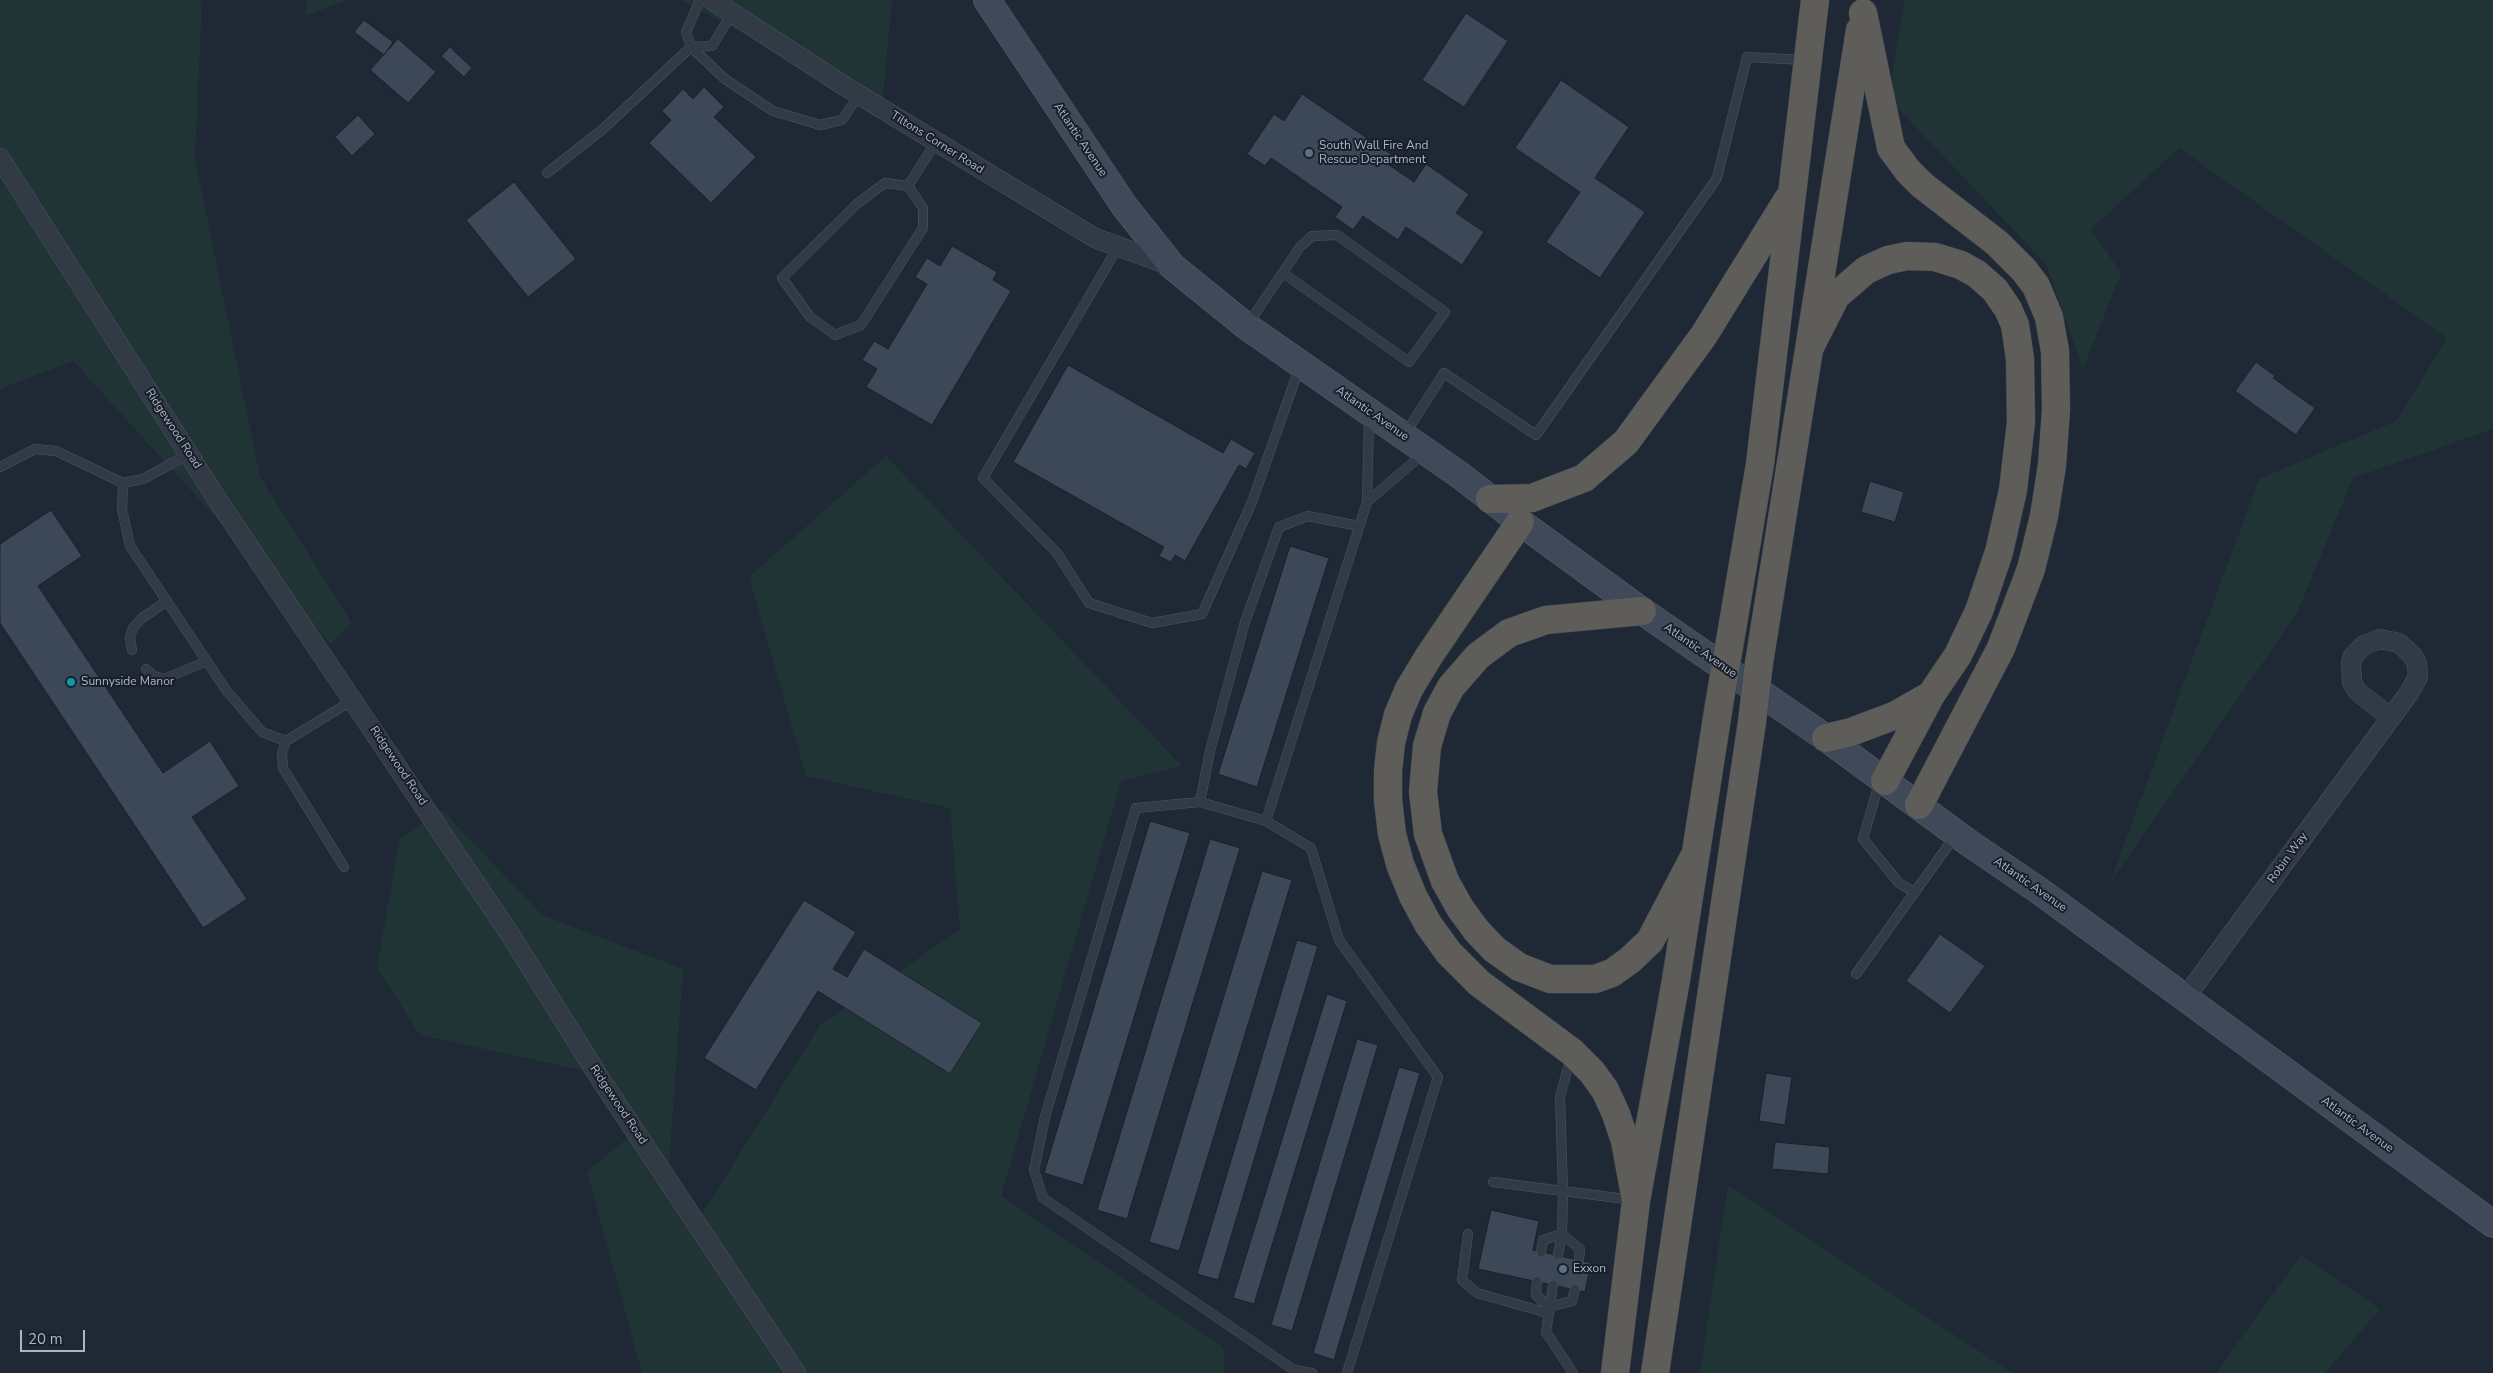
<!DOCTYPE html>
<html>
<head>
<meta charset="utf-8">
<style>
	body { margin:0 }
	#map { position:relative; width:2493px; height:1373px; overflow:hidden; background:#1f2835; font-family:"Nunito Sans",sans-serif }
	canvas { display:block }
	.scale { position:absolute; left:20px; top:1330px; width:65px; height:22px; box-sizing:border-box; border:2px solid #abb5c3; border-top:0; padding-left:6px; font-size:15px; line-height:18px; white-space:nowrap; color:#abb5c3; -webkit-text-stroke:4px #181f2a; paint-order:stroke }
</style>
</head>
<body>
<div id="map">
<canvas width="2493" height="1373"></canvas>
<div class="scale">20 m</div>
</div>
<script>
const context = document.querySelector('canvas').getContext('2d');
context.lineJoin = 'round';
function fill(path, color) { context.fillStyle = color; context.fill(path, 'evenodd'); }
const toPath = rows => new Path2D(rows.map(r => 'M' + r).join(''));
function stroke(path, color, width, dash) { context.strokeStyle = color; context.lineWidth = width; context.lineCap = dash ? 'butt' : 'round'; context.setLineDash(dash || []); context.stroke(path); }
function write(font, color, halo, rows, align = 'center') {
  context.font = font + ' "Nunito Sans",sans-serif'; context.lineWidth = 4; context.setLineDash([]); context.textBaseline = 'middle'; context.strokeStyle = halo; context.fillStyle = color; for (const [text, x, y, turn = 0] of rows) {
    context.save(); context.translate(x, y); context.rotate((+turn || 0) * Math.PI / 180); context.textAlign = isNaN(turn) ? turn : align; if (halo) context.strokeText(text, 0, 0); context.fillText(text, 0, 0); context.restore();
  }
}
fill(toPath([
	[0,0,202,0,195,158,260,477,352,623,331,644,73,361,0,389],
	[307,0,346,0,306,16],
	[680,0,892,0,882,106],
	[1904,0,2493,0,2493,429,2353,478,2297,613,2110,883,2259,479,2396,421,2447,338,2179,148,2091,229,2121,273,2083,369,2046,264,1889,99],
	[886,456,1182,766,1121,781,1001,1196,1223,1347,1225,1373,642,1373,587,1172,642,1126,609,1076,420,1035,377,968,399,840,442,810,542,915,683,969,669,1168,701,1216,820,1025,960,930,950,808,806,776,749,577],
	[1728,1185,2012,1373,1700,1373],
	[2301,1255,2380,1309,2325,1373,2216,1373]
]), '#203436');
const building = toPath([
	[1466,13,1508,41,1464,107,1422,80,1466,13],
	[364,20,393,42,384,55,354,32,364,20],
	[398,39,436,72,408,103,370,70,398,39],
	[450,47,472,68,464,77,441,56,450,47],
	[1561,80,1629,127,1595,178,1645,212,1600,278,1546,242,1580,192,1515,148,1561,80],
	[704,87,724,107,714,117,756,157,711,203,649,143,671,120,662,111,683,89,693,99,704,87],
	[1302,94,1395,157,1389,165,1414,182,1426,164,1469,194,1456,213,1484,232,1462,265,1406,227,1398,240,1363,216,1353,230,1335,217,1342,207,1271,158,1265,166,1247,154,1274,114,1284,121,1302,94],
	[358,115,375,134,352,156,335,137,358,115],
	[514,182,576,259,528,297,466,220,514,182],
	[952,246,997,272,993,280,1011,291,932,425,866,387,877,369,862,360,874,341,888,349,927,284,915,277,927,258,940,266,952,246],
	[2256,362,2275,376,2273,378,2315,408,2296,435,2235,391,2256,362],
	[1068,365,1223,453,1231,439,1255,453,1246,469,1239,465,1185,561,1175,555,1171,562,1159,556,1164,547,1013,462,1068,365],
	[1870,481,1904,492,1895,522,1861,512,1870,481],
	[51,510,82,556,38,586,163,773,210,741,239,786,192,817,247,899,203,928,0,623,0,544,51,510],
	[1290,546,1329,558,1257,787,1218,774,1290,546],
	[1150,821,1190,833,1083,1185,1044,1173,1150,821],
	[1210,839,1240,848,1127,1219,1097,1210,1210,839],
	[1262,871,1292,880,1179,1251,1149,1242,1262,871],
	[804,900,856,932,833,969,847,977,864,949,982,1023,950,1074,818,991,756,1090,704,1058,804,900],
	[1940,934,1985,966,1950,1013,1906,981,1940,934],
	[1297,940,1318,946,1218,1280,1197,1274,1297,940],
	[1327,994,1347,1001,1254,1304,1233,1298,1327,994],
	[1357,1039,1378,1045,1292,1331,1271,1325,1357,1039],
	[1399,1067,1420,1073,1334,1360,1313,1353,1399,1067],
	[1766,1073,1792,1077,1785,1125,1759,1121,1766,1073],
	[1775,1142,1830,1147,1828,1174,1772,1169,1775,1142],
	[1491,1210,1539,1221,1533,1250,1591,1263,1585,1292,1478,1269,1491,1210]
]);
fill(building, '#3c4858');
stroke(building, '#1a212c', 1);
const service = toPath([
	[700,0,686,32,691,47,712,46,732,13],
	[547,173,603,129,691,47,725,79,773,111,820,125,842,120,859,95],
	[885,183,908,186,923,208,923,228,861,325,835,335,810,317,782,278,858,203,885,183],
	[908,186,936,142],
	[1118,247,983,478,1057,553,1089,603,1152,623,1202,614,1252,502,1300,366],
	[1248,324,1300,247,1312,236,1337,235,1445,312,1409,362,1283,273],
	[1369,418,1367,502,1424,453],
	[1405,434,1444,373,1536,435,1717,178,1747,57,1805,60],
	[0,467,35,449,56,451,123,483,143,479,189,454],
	[123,483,122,509,130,546,226,690,262,732,286,741,353,700],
	[132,650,130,637,133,628,142,618,167,601],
	[146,669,154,676,164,679,207,661],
	[286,741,282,753,283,768,344,867],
	[1880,780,1863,839,1899,883,1914,892],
	[1200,802,1210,751,1245,622,1279,527,1308,516,1359,526],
	[1266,821,1311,848,1339,940,1438,1077,1347,1373],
	[1856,974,1955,836],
	[1493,1182,1563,1191,1560,1097,1571,1056],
	[1468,1234,1462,1280,1477,1293,1548,1313],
	[1541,1252,1543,1240,1562,1234,1580,1249,1579,1260],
	[1558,1255,1562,1234,1563,1191,1633,1200],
	[1537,1281,1536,1295,1549,1307,1572,1301,1575,1289],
	[1553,1285,1546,1332,1573,1373],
	[1312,1373,1294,1370,1043,1198,1034,1170,1045,1117,1136,808,1200,802,1266,821,1367,502]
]);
const minor = toPath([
	[712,0,846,87,1095,238,1172,266],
	[0,158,219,502,511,936,601,1080,796,1373],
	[2185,998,2409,693,2418,677,2417,664,2413,656,2399,643,2380,639,2364,645,2353,656,2351,663,2352,682,2357,691,2391,718]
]);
const secondary = toPath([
	[987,0,1125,207,1172,266,1246,326,1461,476,1520,522,1642,611,1826,738,1969,843,2041,892,2493,1224]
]);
const trunk = toPath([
	[1863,13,1891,148,1908,171,1922,185,1997,243,2024,270,2036,286,2049,317,2055,351,2056,410,2052,465,2044,516,2031,569,2001,648,1919,805],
	[1809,349,1836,296,1866,270,1888,260,1907,256,1935,257,1961,265,1977,274,1995,290,2008,309,2015,325,2020,359,2021,422,2013,490,1999,552,1979,611,1958,655,1931,695,1896,715,1851,732,1826,738],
	[1490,499,1532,498,1584,478,1626,442,1704,335,1788,199],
	[1520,522,1429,656,1409,689,1398,715,1391,743,1388,771,1388,800,1392,834,1400,864,1413,896,1428,924,1449,953,1479,983,1572,1052,1592,1072,1605,1090,1616,1114,1625,1141,1636,1201],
	[1642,611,1546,620,1509,633,1478,656,1451,687,1437,713,1427,746,1423,792,1428,834,1445,881,1460,908,1476,930,1494,949,1519,967,1550,979,1595,979,1612,973,1630,960,1650,941,1694,857],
	[1730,641,1760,464,1815,0],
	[1759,663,1860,30],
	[1885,781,1931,695],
	[1615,1373,1636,1201,1676,980,1719,705],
	[1655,1373,1752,722]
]);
stroke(service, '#4c5561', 10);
stroke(minor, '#4c5561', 20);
stroke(secondary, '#4c5561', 28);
stroke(trunk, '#3a424d', 29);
stroke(service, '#323a46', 9);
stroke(minor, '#323a46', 19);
stroke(secondary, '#404959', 26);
stroke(trunk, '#5e5d5a', 28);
const trunkBridge = toPath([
	[1719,705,1730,641],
	[1752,722,1759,663]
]);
stroke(trunkBridge, '#3a424d', 29, []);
stroke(trunkBridge, '#5e5d5a', 28);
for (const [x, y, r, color] of [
	[1309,153,5,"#5c6f8a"],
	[71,682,5,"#0f9aa8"],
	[1563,1269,5,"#5c6f8a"]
]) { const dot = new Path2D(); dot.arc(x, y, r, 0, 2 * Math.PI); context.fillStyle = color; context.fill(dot); stroke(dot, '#181f2a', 2); }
write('12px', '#abb5c3', '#181f2a', [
	["Atlantic Avenue",1080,140,56],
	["Tiltons Corner Road",937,143,32],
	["Atlantic Avenue",1372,414,35],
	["Ridgewood Road",173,429,57],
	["Atlantic Avenue",1700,651,35],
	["Ridgewood Road",398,766,56],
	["Robin Way",2288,858,-54],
	["Atlantic Avenue",2030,885,35],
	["Ridgewood Road",618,1105,56],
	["Atlantic Avenue",2357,1125,36]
]);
write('12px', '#abb5c3', '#181f2a', [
	["South Wall Fire And",1319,146],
	["Rescue Department",1319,160],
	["Sunnyside Manor",81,682],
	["Exxon",1573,1269]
], 'left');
</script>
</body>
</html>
